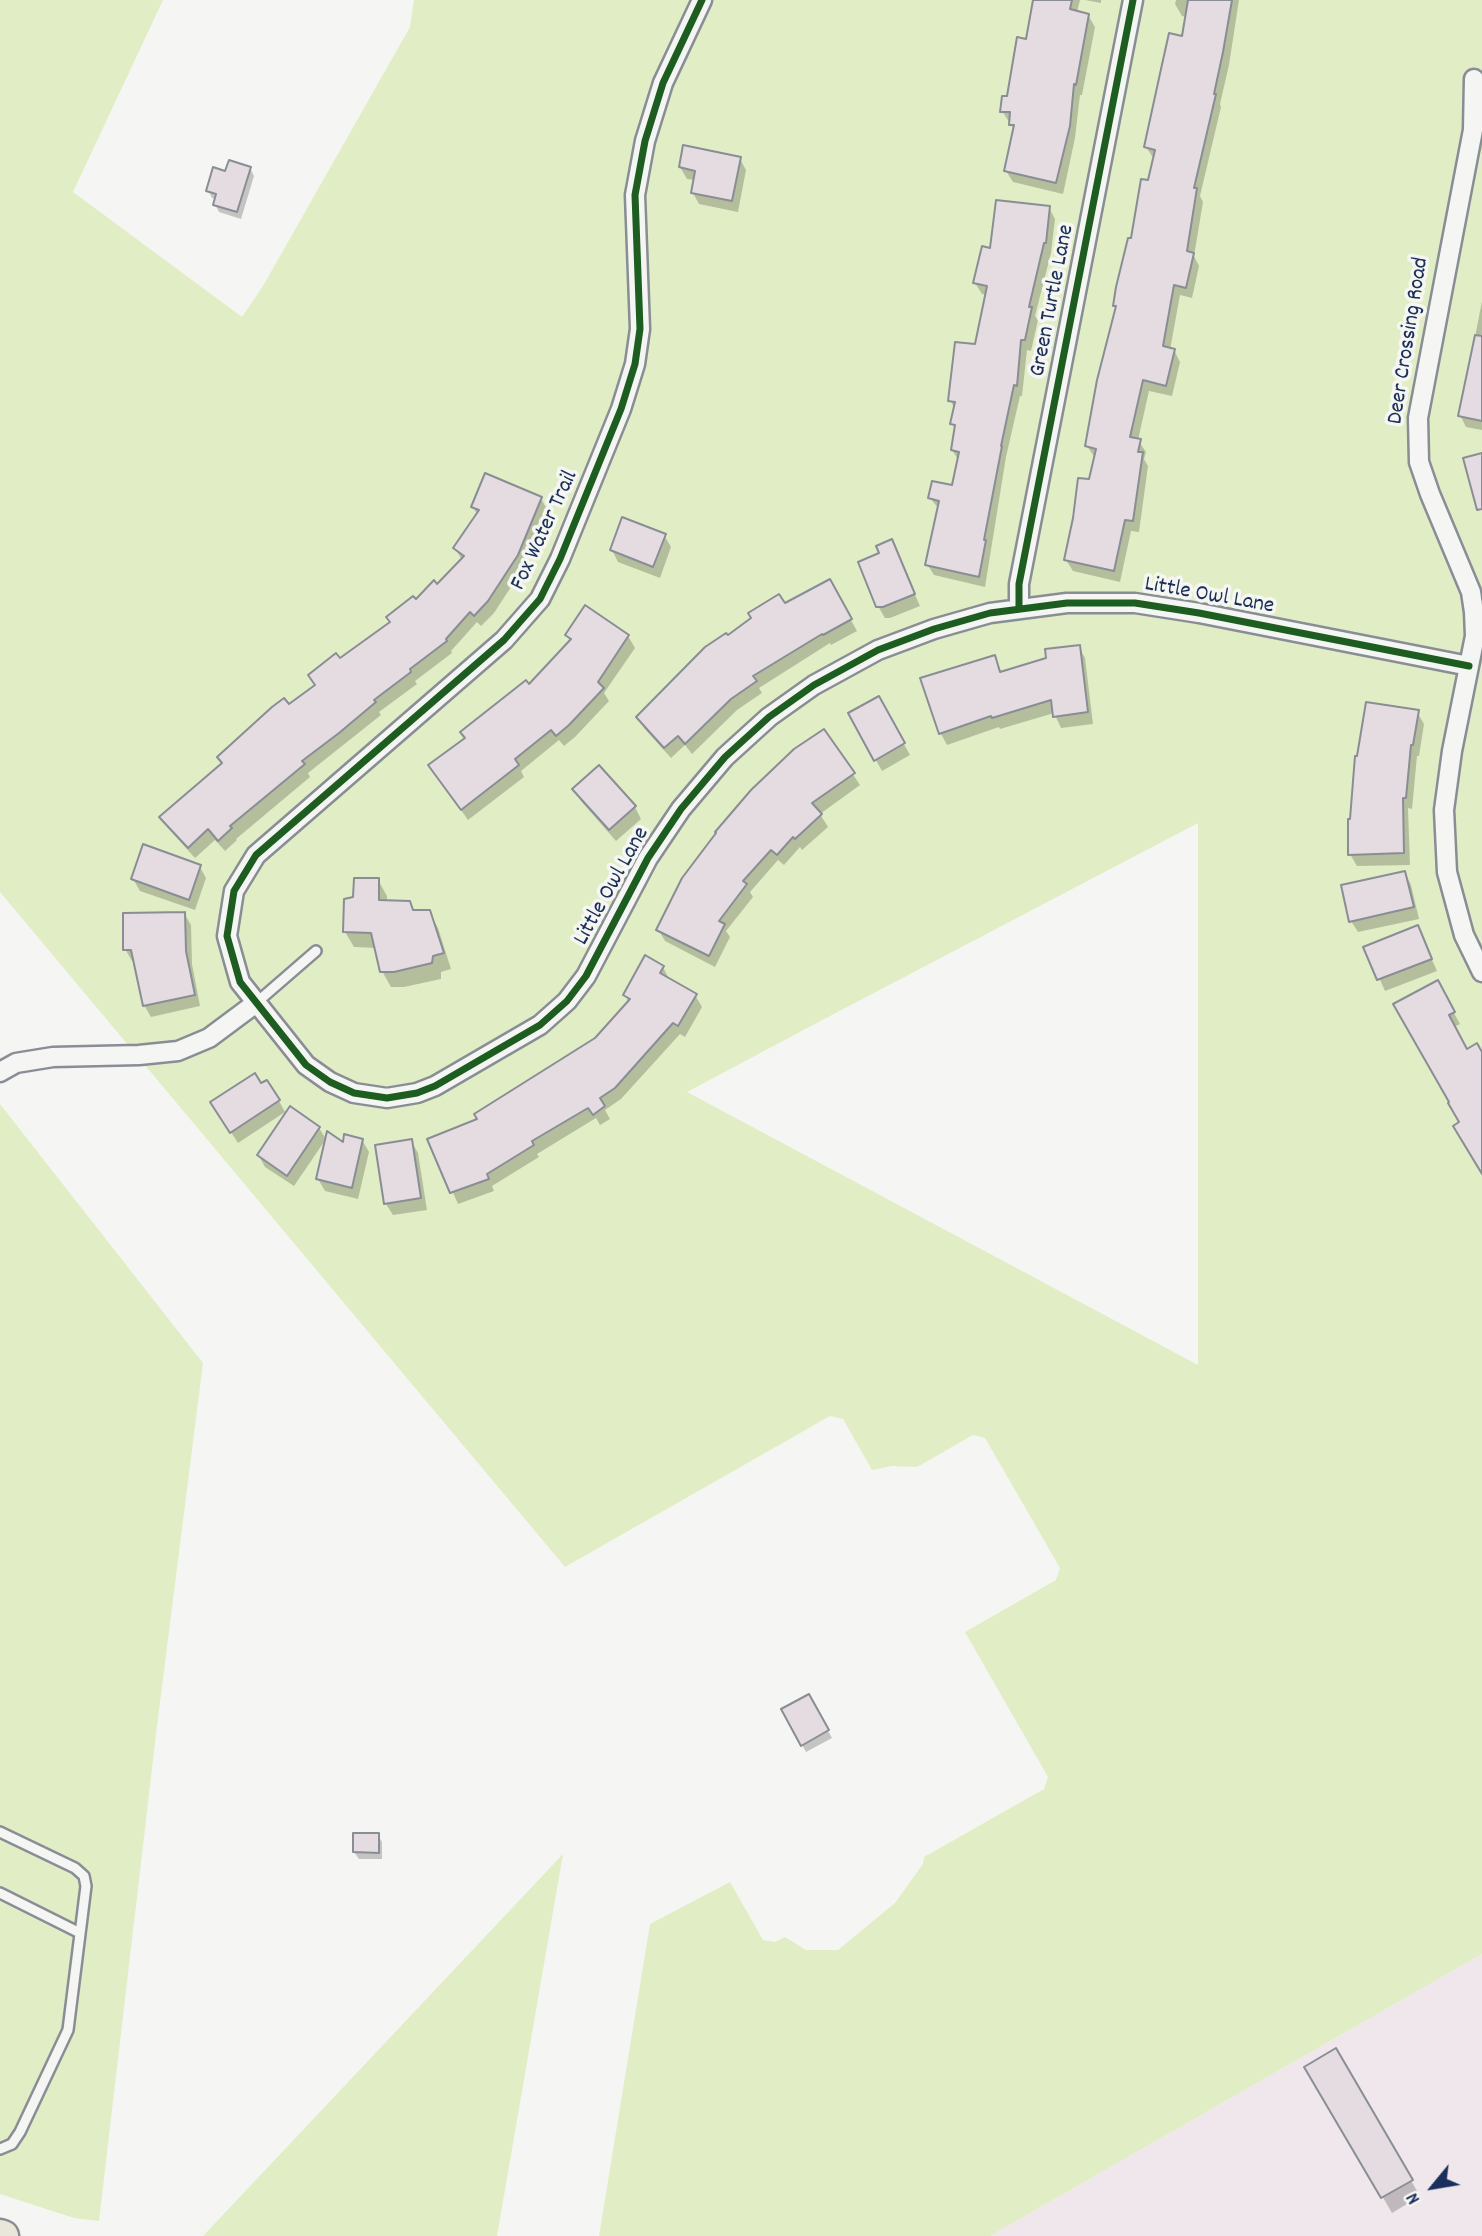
<!DOCTYPE html>
<html>
<head>
<meta charset="utf-8">
<style>
	body { margin:0 }
	#map { position:relative; width:1482px; height:2236px; overflow:hidden; background:#f5f5f3; font-family:Dekko,sans-serif }
	canvas { display:block }
	.north { position:absolute; left:1398px; top:2152px; width:70px; height:70px; -webkit-text-stroke:5px #f6f6f2; paint-order:stroke; rotate:240deg; font-size:19px; font-weight:700; line-height:28px; text-align:center; color:#1b2f5e }
	.north::after { content:''; display:block; margin:auto; width:24px; height:32px; background:#1b2f5e; clip-path:polygon(50% 0,100% 100%,50% 72%,0 100%) }
</style>
</head>
<body>
<div id="map">
<canvas width="1482" height="2236"></canvas>
<div class="north">N</div>
</div>
<script>
const context = document.querySelector('canvas').getContext('2d');
context.lineJoin = 'round';
function fill(path, color) { context.fillStyle = color; context.fill(path, 'evenodd'); }
const toPath = rows => new Path2D(rows.map(r => 'M' + r).join(''));
function stroke(path, color, width, dash) { context.strokeStyle = color; context.lineWidth = width; context.lineCap = dash ? 'butt' : 'round'; context.setLineDash(dash || []); context.stroke(path); }
function write(font, color, halo, rows, align = 'center') {
  context.font = font + ' Dekko,sans-serif'; context.lineWidth = 7; context.setLineDash([]); context.textBaseline = 'middle'; context.strokeStyle = halo; context.fillStyle = color; for (const [text, x, y, turn = 0] of rows) {
    context.save(); context.translate(x, y); context.rotate((+turn || 0) * Math.PI / 180); context.textAlign = isNaN(turn) ? turn : align; if (halo) context.strokeText(text, 0, 0); context.fillText(text, 0, 0); context.restore();
  }
}
fill(toPath([
	[1482,1954,1482,2236,990,2236]
]), '#efe7eb');
fill(toPath([
	[0,0,163,0,73,192,242,317,263,286,410,27,414,0,1482,0,1482,1954,990,2236,599,2236,650,1924,730,1882,763,1940,775,1942,785,1937,806,1950,838,1950,895,1903,923,1864,924,1857,1044,1789,1048,1777,965,1632,1056,1580,1060,1568,985,1438,973,1435,917,1467,892,1466,872,1470,843,1419,830,1416,565,1567,0,892],
	[1198,823,1198,1365,687,1092,811,1026],
	[0,1104,203,1363,157,1726,99,2221,74,2218,0,2194],
	[563,1854,497,2236,203,2236]
]), '#e1eec5');
fill(toPath([
	[1035,0,1080,0,1077,12,1088,15,1095,27,1082,95,1080,95,1075,138,1063,194,1013,182,1006,171,1015,131,1002,111,1028,41],
	[1085,0,1101,0,1101,3],
	[1176,0,1239,0,1229,65,1220,104,1221,107,1200,196,1203,202,1194,256,1199,266,1192,298,1180,295,1170,350,1174,350,1180,362,1172,396,1149,391,1138,440,1146,452,1144,459,1148,466,1139,532,1131,531,1120,582,1073,571,1066,560,1091,481,1095,458,1087,446,1117,309,1115,305,1154,159,1146,147,1184,39,1187,17,1182,16,1175,4],
	[740,159,746,170,738,212,699,204,693,193,695,180,687,179,680,167],
	[250,168,254,176,241,219,219,212,215,204,216,199,212,198,208,190,226,173],
	[1049,208,1055,219,1051,253,1035,316,1038,320,1031,351,1027,350,1022,396,1020,396,1006,457,985,587,934,575,927,564,939,509,930,498,953,487,959,461,952,450,956,431,952,423,955,409,950,400,977,346,987,295,982,294,975,283,992,251],
	[1482,301,1482,430,1466,427,1460,415],
	[541,498,547,510,524,567,494,613,481,626,477,622,451,651,452,653,415,681,417,684,379,712,381,715,308,773,310,777,236,839,237,840,225,851,215,840,195,858,168,828,162,817,289,707,316,686,340,661,438,586,462,560,455,548,477,514,473,507],
	[664,535,671,547,660,578,618,562,612,550],
	[891,541,920,606,890,618,885,618,878,606,881,554],
	[829,581,857,631,831,645,830,643,759,688,762,693,737,710,692,754,685,745,671,758,644,728,638,717,727,638],
	[567,636,628,636,635,648,604,693,609,701,575,737,564,746,559,740,521,771,524,777,468,820,430,766,467,739,529,687,571,642],
	[1079,647,1085,658,1093,724,1061,728,1054,713,1000,729,999,727,947,745,941,734,922,680,994,657,1002,673,1048,659],
	[878,698,910,755,882,771,850,714],
	[1417,712,1424,724,1419,756,1417,756,1412,809,1408,808,1410,865,1357,866,1350,854,1351,821],
	[824,731,860,785,820,814,828,827,802,850,800,847,784,865,778,860,750,892,753,897,726,931,730,937,715,967,665,941,658,929],
	[599,768,635,807,641,819,616,841,581,801,575,790],
	[200,867,206,878,195,910,140,891,133,879],
	[1405,873,1411,885,1419,919,1358,932,1351,921],
	[378,880,387,896,387,902,409,903,414,912,429,912,438,928,451,969,441,972,441,979,404,987,391,987,382,971,377,948,354,947,345,932,355,898],
	[184,913,191,925,192,964,200,1006,151,1017,144,1005,135,961,132,961,125,949],
	[1418,928,1437,971,1385,991,1366,948],
	[663,967,669,979,695,995,702,1007,685,1037,680,1034,621,1099,605,1110,610,1119,600,1125,596,1118,537,1154,539,1157,492,1186,494,1191,458,1204,430,1140,479,1120,596,1039,629,1003,625,995],
	[1437,982,1460,1024,1454,1027,1467,1051,1482,1056,1482,1171,1461,1123],
	[261,1085,279,1101,285,1112,238,1143,219,1114],
	[319,1128,326,1139,294,1186,265,1167,259,1156],
	[362,1140,369,1152,358,1199,325,1191,318,1179,344,1145],
	[411,1141,418,1153,427,1210,393,1215,386,1204],
	[809,1696,832,1738,806,1752,783,1710],
	[378,1835,382,1842,382,1859,359,1859,354,1852],
	[1335,2051,1420,2196,1392,2213,1307,2067]
]), '#0003');
const building = toPath([
	[1033,0,1072,0,1070,9,1089,14,1076,85,1074,84,1070,126,1056,183,1004,171,1014,125,1009,125,1010,112,1000,112,1002,96,1007,96,1017,37,1026,39,1033,0],
	[1188,0,1232,0,1223,52,1214,94,1216,94,1194,188,1197,188,1187,251,1194,253,1186,288,1174,285,1163,346,1175,349,1166,386,1143,380,1130,437,1141,439,1138,452,1143,452,1133,521,1125,520,1114,571,1064,560,1073,518,1078,478,1089,479,1096,449,1085,446,1097,380,1116,306,1113,306,1116,287,1128,238,1131,238,1141,179,1148,180,1155,150,1144,147,1161,69,1169,33,1182,36,1188,0],
	[683,145,741,157,732,201,691,193,695,171,679,167,683,145],
	[229,160,251,167,237,212,213,205,216,194,206,191,213,167,225,171,229,160],
	[996,200,1050,206,1046,243,1044,243,1029,307,1032,307,1025,340,1021,340,1017,386,1014,385,1001,446,1002,446,984,540,986,540,979,577,925,565,939,501,928,498,932,481,952,485,959,452,951,450,955,425,950,424,955,402,948,401,955,342,975,344,987,286,973,283,982,246,990,248,996,200],
	[1475,335,1482,336,1482,421,1458,416,1475,335],
	[1482,453,1482,509,1477,510,1463,458,1482,453],
	[485,473,542,497,518,555,488,601,474,616,470,612,446,639,447,641,410,669,411,672,374,700,376,702,339,733,302,761,305,764,230,826,232,828,218,841,208,829,188,848,159,817,222,763,217,757,272,707,284,698,289,704,315,685,308,675,336,653,340,658,390,622,386,617,413,596,416,599,434,580,437,584,464,556,453,548,479,510,471,507,485,473],
	[622,517,666,534,653,567,610,550,622,517],
	[892,539,915,594,883,607,876,607,858,562,879,553,876,546,892,539],
	[830,579,852,619,823,635,822,634,753,676,757,681,731,699,685,744,678,736,664,748,636,717,705,647,726,633,728,635,751,618,748,613,779,594,785,603,830,579],
	[585,605,629,635,598,682,604,688,569,725,556,736,551,730,515,759,519,765,461,810,428,765,465,738,460,732,526,680,529,684,571,639,565,635,585,605],
	[1080,645,1088,712,1053,717,1051,700,992,718,991,716,939,734,920,678,995,655,1000,672,1046,658,1045,649,1080,645],
	[879,696,905,743,874,761,848,713,879,696],
	[1366,702,1419,710,1413,745,1411,745,1406,798,1403,798,1404,853,1348,855,1348,819,1350,819,1355,756,1357,756,1366,702],
	[824,729,855,773,812,803,822,814,795,839,793,837,777,855,771,850,743,881,747,884,719,921,725,924,709,956,656,930,682,878,716,833,715,832,751,790,794,749,824,729],
	[599,765,636,806,609,830,572,789,599,765],
	[143,844,201,865,189,900,131,879,143,844],
	[1405,871,1414,907,1349,922,1341,885,1405,871],
	[354,878,379,878,379,900,410,901,413,910,430,910,444,953,433,956,432,963,394,972,380,972,371,933,343,932,344,899,353,897,354,878],
	[185,912,186,951,195,995,143,1006,131,950,123,950,123,913,185,912],
	[1418,925,1432,959,1377,980,1363,947,1418,925],
	[645,955,664,966,660,973,697,994,678,1026,673,1023,615,1088,600,1098,605,1106,593,1115,588,1108,532,1141,534,1145,487,1174,489,1179,450,1193,427,1139,477,1119,474,1114,595,1038,630,999,623,995,645,955],
	[1438,980,1455,1012,1449,1015,1467,1049,1477,1043,1482,1052,1482,1174,1453,1126,1459,1122,1448,1103,1449,1102,1393,1004,1438,980],
	[255,1073,261,1083,267,1080,280,1100,230,1133,210,1102,255,1073],
	[290,1106,320,1127,287,1176,257,1155,290,1106],
	[327,1131,343,1142,344,1134,363,1139,352,1188,316,1179,327,1131],
	[412,1139,421,1198,384,1204,375,1145,412,1139],
	[809,1694,829,1730,801,1746,781,1709,809,1694],
	[353,1833,379,1833,379,1853,353,1852,353,1833],
	[1336,2048,1413,2180,1381,2198,1304,2067,1336,2048]
]);
fill(building, '#e5dce1');
stroke(building, '#898d95', 2);
const service = toPath([
	[256,1003,316,951],
	[0,1832,75,1868,84,1876,86,1886,68,2030,20,2132,12,2144,0,2149],
	[0,1893,80,1933]
]);
const minor = toPath([
	[702,0,663,83,645,141,635,195,640,329,635,364,621,409,560,559,540,599,504,640,256,855,234,891,227,936,240,982,306,1065,330,1082,354,1093,387,1098,417,1093,435,1086,540,1025,567,1001,586,976,648,858,681,809,725,757,769,717,814,685,878,650,934,629,990,613,1067,603,1135,603,1199,613,1469,666],
	[1474,79,1473,130,1418,418,1419,462,1430,494,1471,592,1474,612,1475,636,1452,751,1444,810,1447,872,1464,935,1482,972],
	[1019,609,1019,584,1133,0],
	[0,1072,16,1063,53,1057,139,1055,178,1051,209,1038,256,1003]
]);
const trunk = toPath([
	[0,2235,3,2236]
]);
stroke(service, '#898d95', 14);
stroke(minor, '#898d95', 23);
stroke(trunk, '#898d95', 35);
stroke(service, '#f5f5f3', 9);
stroke(minor, '#f5f5f3', 18);
stroke(trunk, '#e9e7da', 30);
stroke(toPath([
	[702,0,663,83,645,141,635,195,640,329,635,364,621,409,560,559,540,599,504,640,256,855,234,891,227,936,240,982,306,1065,330,1082,354,1093,387,1098,417,1093,435,1086,540,1025,567,1001,586,976,648,858,681,809,725,757,769,717,814,685,878,650,934,629,990,613,1067,603,1135,603,1199,613,1469,666],
	[1019,609,1019,584,1133,0]
]), '#1b5e20', 7);
write('23px', '#1b2f5e', '#f6f6f2', [
	["Green Turtle Lane",1054,301,-79],
	["Deer Crossing Road",1410,341,-81],
	["Fox Water Trail",546,531,-65],
	["Little Owl Lane",1209,597,10],
	["Little Owl Lane",613,887,-61]
]);
</script>
</body>
</html>
